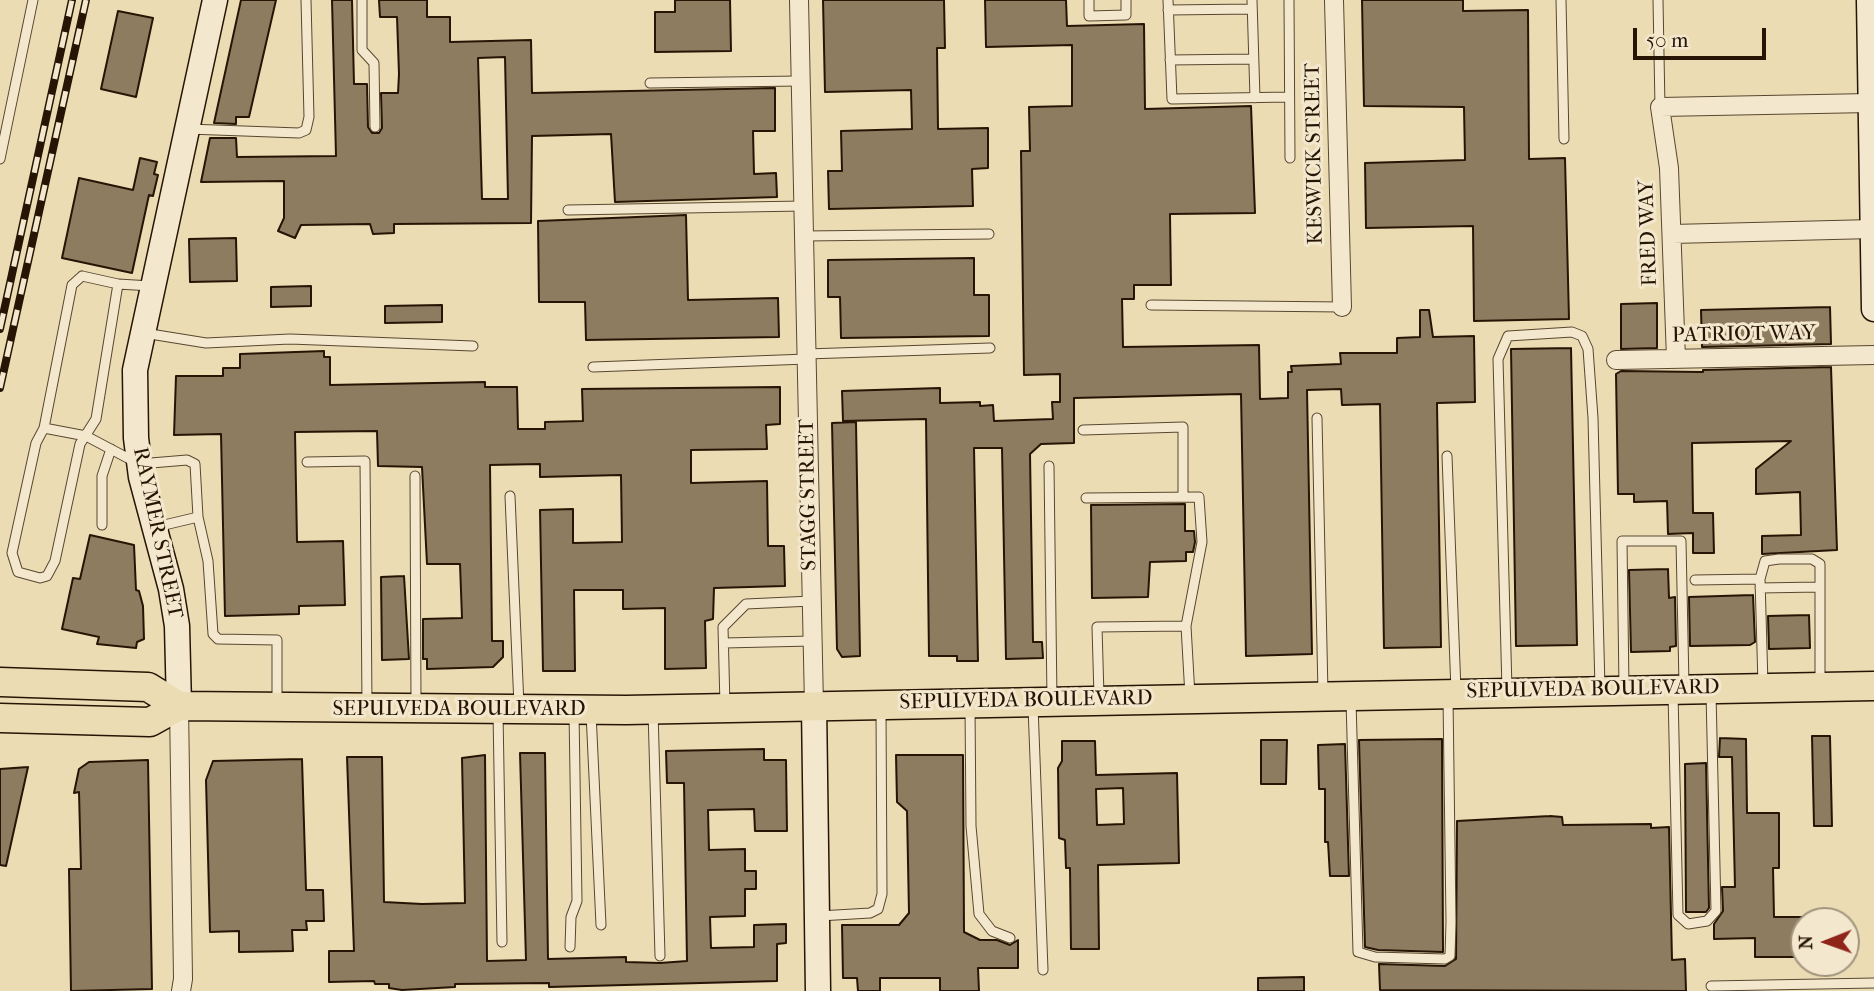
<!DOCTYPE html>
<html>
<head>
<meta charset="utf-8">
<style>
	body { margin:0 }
	#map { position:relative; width:1874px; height:991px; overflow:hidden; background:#ecdcb4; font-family:"IM FELL French Canon",serif }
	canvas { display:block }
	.north { position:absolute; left:1790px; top:907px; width:70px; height:70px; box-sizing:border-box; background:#f3e8ce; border:2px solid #a1947d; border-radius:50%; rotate:269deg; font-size:19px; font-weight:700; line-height:28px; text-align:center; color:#261504 }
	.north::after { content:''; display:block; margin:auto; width:24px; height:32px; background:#8f2418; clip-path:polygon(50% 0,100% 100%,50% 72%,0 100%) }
	.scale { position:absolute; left:1633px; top:28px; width:133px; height:32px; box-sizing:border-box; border:4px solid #261504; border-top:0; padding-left:9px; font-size:21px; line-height:24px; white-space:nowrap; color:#261504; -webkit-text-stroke:5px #f3e8ce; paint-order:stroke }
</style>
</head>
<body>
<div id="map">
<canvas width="1874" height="991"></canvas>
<div class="north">N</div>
<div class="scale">50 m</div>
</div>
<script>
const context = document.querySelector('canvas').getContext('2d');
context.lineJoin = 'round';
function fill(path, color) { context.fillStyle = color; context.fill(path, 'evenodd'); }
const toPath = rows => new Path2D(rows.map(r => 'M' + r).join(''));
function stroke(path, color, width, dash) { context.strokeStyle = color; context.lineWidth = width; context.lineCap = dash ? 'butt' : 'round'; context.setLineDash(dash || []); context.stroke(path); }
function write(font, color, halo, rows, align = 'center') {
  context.font = font + ' "IM FELL French Canon",serif'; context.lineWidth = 6; context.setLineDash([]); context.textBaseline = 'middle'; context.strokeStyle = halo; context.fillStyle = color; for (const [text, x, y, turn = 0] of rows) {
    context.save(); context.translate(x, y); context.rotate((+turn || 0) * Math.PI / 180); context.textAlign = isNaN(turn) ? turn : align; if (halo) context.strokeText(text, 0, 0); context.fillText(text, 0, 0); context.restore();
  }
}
const building = toPath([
	[241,0,276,0,249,117,236,117,236,124,214,123,241,0],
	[332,0,352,0,354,84,367,84,368,127,372,133,379,133,382,128,381,93,398,93,399,74,397,17,380,17,379,0,427,0,427,17,450,17,450,42,531,40,532,93,775,88,775,131,753,131,754,174,776,173,777,197,615,202,611,134,532,136,531,223,394,224,394,233,373,234,370,224,301,225,295,238,278,231,284,218,284,181,201,182,210,138,236,138,237,157,336,156,332,0],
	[505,57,508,199,482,199,478,58,505,57],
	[675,0,730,0,731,51,655,52,655,12,675,12,675,0],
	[823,0,944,0,945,48,937,48,938,129,988,128,988,168,972,169,973,206,829,209,828,171,842,171,841,131,912,129,911,90,825,92,823,0],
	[985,0,1066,0,1067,26,1144,24,1145,109,1251,106,1255,213,1170,214,1171,285,1134,285,1134,299,1122,299,1123,347,1259,345,1260,399,1288,398,1288,372,1292,372,1291,366,1341,364,1340,353,1397,353,1397,338,1420,337,1420,310,1429,310,1433,337,1474,336,1475,402,1437,403,1441,647,1384,648,1380,404,1342,405,1341,389,1307,390,1312,654,1246,656,1241,394,1074,398,1074,443,1041,444,1030,454,1033,642,1042,642,1043,658,1006,659,1002,448,974,448,978,661,957,661,957,656,929,656,926,419,843,421,842,391,940,388,940,403,980,402,980,406,993,405,994,421,1053,419,1052,402,1060,402,1060,374,1024,375,1021,151,1030,151,1029,107,1072,106,1072,45,986,47,985,0],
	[1362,0,1463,0,1463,11,1528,10,1529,159,1565,158,1569,319,1474,321,1473,226,1366,228,1365,163,1465,160,1464,107,1364,106,1362,0],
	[118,11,153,18,136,97,101,89,118,11],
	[140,158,157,162,154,174,158,175,153,196,149,195,132,273,62,258,79,178,133,190,140,158],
	[686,215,688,300,778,298,779,337,586,340,585,302,539,302,538,221,686,215],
	[236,238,237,281,190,282,189,239,236,238],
	[974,258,974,295,989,295,989,336,841,338,840,297,828,297,828,260,974,258],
	[311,286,311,306,271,307,271,287,311,286],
	[1657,303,1657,348,1621,349,1621,304,1657,303],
	[442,305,442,322,385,323,385,306,442,305],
	[1830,307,1831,344,1702,347,1701,310,1830,307],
	[1571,348,1577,645,1516,646,1511,349,1571,348],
	[324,351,324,357,330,357,330,385,485,382,485,387,517,387,518,429,545,429,545,422,583,421,582,389,780,387,780,424,766,425,767,449,691,450,691,483,767,481,768,546,784,546,785,586,714,588,713,619,705,621,706,668,665,669,665,608,623,609,623,590,574,590,575,671,543,671,540,510,573,509,573,543,622,542,621,475,540,477,540,464,490,465,492,641,503,641,503,657,493,667,427,669,427,659,423,659,423,619,462,618,460,564,427,564,422,467,378,466,377,431,295,432,297,542,343,541,345,605,299,606,299,614,225,616,221,434,174,435,176,376,223,376,223,368,240,368,240,354,324,351],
	[1831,367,1837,550,1762,554,1762,536,1801,535,1800,492,1756,494,1756,469,1791,441,1692,443,1693,513,1713,513,1714,553,1693,553,1693,533,1668,534,1667,501,1634,502,1634,494,1618,494,1616,374,1621,371,1703,372,1703,370,1831,367],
	[856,422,860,656,842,657,837,649,832,423,856,422],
	[1185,504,1185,531,1194,531,1195,542,1193,552,1186,552,1186,561,1150,562,1148,597,1092,598,1091,505,1185,504],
	[90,535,134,545,136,590,139,591,143,606,144,639,137,642,136,648,97,644,99,637,62,629,73,578,80,579,90,535],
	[1668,569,1669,598,1675,597,1676,646,1670,647,1670,651,1631,652,1629,570,1668,569],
	[404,576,409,659,382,660,381,577,404,576],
	[1753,595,1755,642,1750,645,1690,646,1689,597,1753,595],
	[1809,615,1810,648,1769,649,1768,616,1809,615],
	[1812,736,1830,736,1832,826,1814,826,1812,736],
	[1720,738,1746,739,1747,813,1779,813,1779,868,1773,868,1774,917,1802,917,1802,957,1755,957,1755,938,1714,939,1714,924,1723,911,1722,887,1735,887,1732,757,1719,757,1720,738],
	[1442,739,1443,952,1378,950,1365,947,1359,740,1442,739],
	[1261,740,1287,740,1286,784,1261,784,1261,740],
	[1062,741,1095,741,1096,775,1177,773,1179,863,1098,865,1099,949,1071,949,1070,868,1066,868,1065,840,1059,838,1058,768,1062,761,1062,741],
	[1123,788,1124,824,1097,825,1096,789,1123,788],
	[1345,744,1349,876,1330,876,1328,842,1325,842,1325,789,1319,789,1318,745,1345,744],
	[764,749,764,760,786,760,787,831,755,831,754,809,708,810,709,850,745,849,745,871,756,871,756,889,745,889,745,916,710,917,711,948,754,947,754,925,786,924,786,943,777,944,777,981,549,987,549,983,455,984,455,987,402,990,389,988,389,984,375,984,374,981,329,982,329,951,354,951,347,757,382,757,384,902,422,904,465,903,462,758,485,755,487,961,526,960,520,753,545,753,548,959,626,957,626,962,660,963,687,961,684,783,667,783,666,751,764,749],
	[896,755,963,755,964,932,980,940,997,940,1010,945,1018,940,1018,968,978,968,979,991,940,991,940,978,880,978,880,991,858,991,857,978,843,978,842,925,899,925,909,913,907,811,897,802,896,755],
	[302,759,306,890,323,890,324,921,306,921,307,930,292,930,293,951,239,952,239,931,210,932,206,780,213,761,302,759],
	[148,760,152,989,71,991,69,869,81,869,79,792,74,793,79,769,89,762,148,760],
	[1706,763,1709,908,1706,912,1686,912,1685,764,1706,763],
	[28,767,6,866,0,865,0,769,28,767],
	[1550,816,1562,817,1563,825,1651,824,1651,828,1669,827,1672,960,1685,959,1686,991,1380,990,1379,964,1445,966,1456,959,1457,821,1550,816],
	[1304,977,1304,991,1258,991,1258,978,1304,977]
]);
fill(building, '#8d7c60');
stroke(building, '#261504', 2);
const lane = toPath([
	[362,0,362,50,374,63,375,127],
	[1089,0,1089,16,1126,15,1126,0],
	[1168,0,1172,99,1289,97],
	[1252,0,1255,98],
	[1289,0,1290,158],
	[1561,0,1564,139],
	[1658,0,1660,107],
	[1168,10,1252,9],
	[1170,60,1253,59],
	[650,83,800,81],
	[188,129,299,133,306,130,309,117,306,0],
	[0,159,33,0],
	[568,210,803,206],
	[804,236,989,234],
	[82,276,118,284,96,419,80,444,55,561,47,576,40,578,18,572,12,553,36,443,44,428,72,285,82,276],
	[118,284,151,286],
	[1151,305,1342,307],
	[144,333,206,343,290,339,473,346],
	[806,354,990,348],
	[593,367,807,359],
	[1317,418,1323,693],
	[44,428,86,436,139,464,187,460,195,464,198,517,208,561,213,634,218,639,277,640,277,704],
	[1083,430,1183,427,1183,497],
	[1447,456,1456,691],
	[307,462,365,461,367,705],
	[1049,466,1052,699],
	[415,476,416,705],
	[510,496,519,706],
	[1086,498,1199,497,1202,542,1186,626],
	[102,525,102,476,111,449],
	[156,527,198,517],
	[1695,580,1760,579],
	[1760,588,1819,587],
	[724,643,812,641],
	[1763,685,1760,579,1765,561,1779,559,1812,559,1820,564,1820,683],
	[1624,688,1622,541,1681,541,1684,685],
	[1507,689,1498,359,1508,336,1572,332,1582,336,1588,349,1593,418,1600,688],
	[1673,693,1678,915,1688,924,1707,921,1716,911,1711,693],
	[1099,696,1097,627,1186,626,1190,696],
	[1351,700,1358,952,1375,957,1445,959,1450,956,1451,922,1448,697],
	[970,705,971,826,979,914,992,931,1010,938],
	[725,706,723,627,746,604,812,601],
	[1033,706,1043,970],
	[653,711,660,956],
	[498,713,502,942],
	[591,713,601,925],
	[819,916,870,913,878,909,882,894,881,708],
	[570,947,571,917,577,901,574,712],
	[1711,986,1874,983]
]);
const street = toPath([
	[799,0,814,705],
	[1334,0,1342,307],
	[1672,234,1873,229],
	[1676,359,1669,168,1660,107,1870,103],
	[1616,360,1874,355],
	[179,706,183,979,181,991]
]);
const secondary = toPath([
	[1869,0,1874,309],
	[814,705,818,991],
	[179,706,177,626,171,589,141,477,136,438,135,370,215,0]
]);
const primary = toPath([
	[0,682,148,687,179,706],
	[0,718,150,722,179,706,626,710,1874,686]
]);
stroke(lane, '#584730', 11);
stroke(street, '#584730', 20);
stroke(secondary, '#261504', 27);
stroke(primary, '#261504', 31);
stroke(lane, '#f3e8ce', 9);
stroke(street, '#f3e8ce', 18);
stroke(secondary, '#f3e8ce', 24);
stroke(primary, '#ecdcb4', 28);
const rail = toPath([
	[0,329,72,0],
	[0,388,86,0]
]);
stroke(rail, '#261504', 8);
stroke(rail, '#f3e8ce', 5, [16]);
write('21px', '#261504', '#f3e8ce', [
	["KESWICK STREET",1315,154,-91],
	["FRED WAY",1649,233,-92],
	["PATRIOT WAY",1744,335,-1],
	["STAGG STREET",809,495,-91],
	["RAYMER STREET",157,533,78],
	["SEPULVEDA BOULEVARD",1593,690,-1],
	["SEPULVEDA BOULEVARD",1026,701,-1],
	["SEPULVEDA BOULEVARD",459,710]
]);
</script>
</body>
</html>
